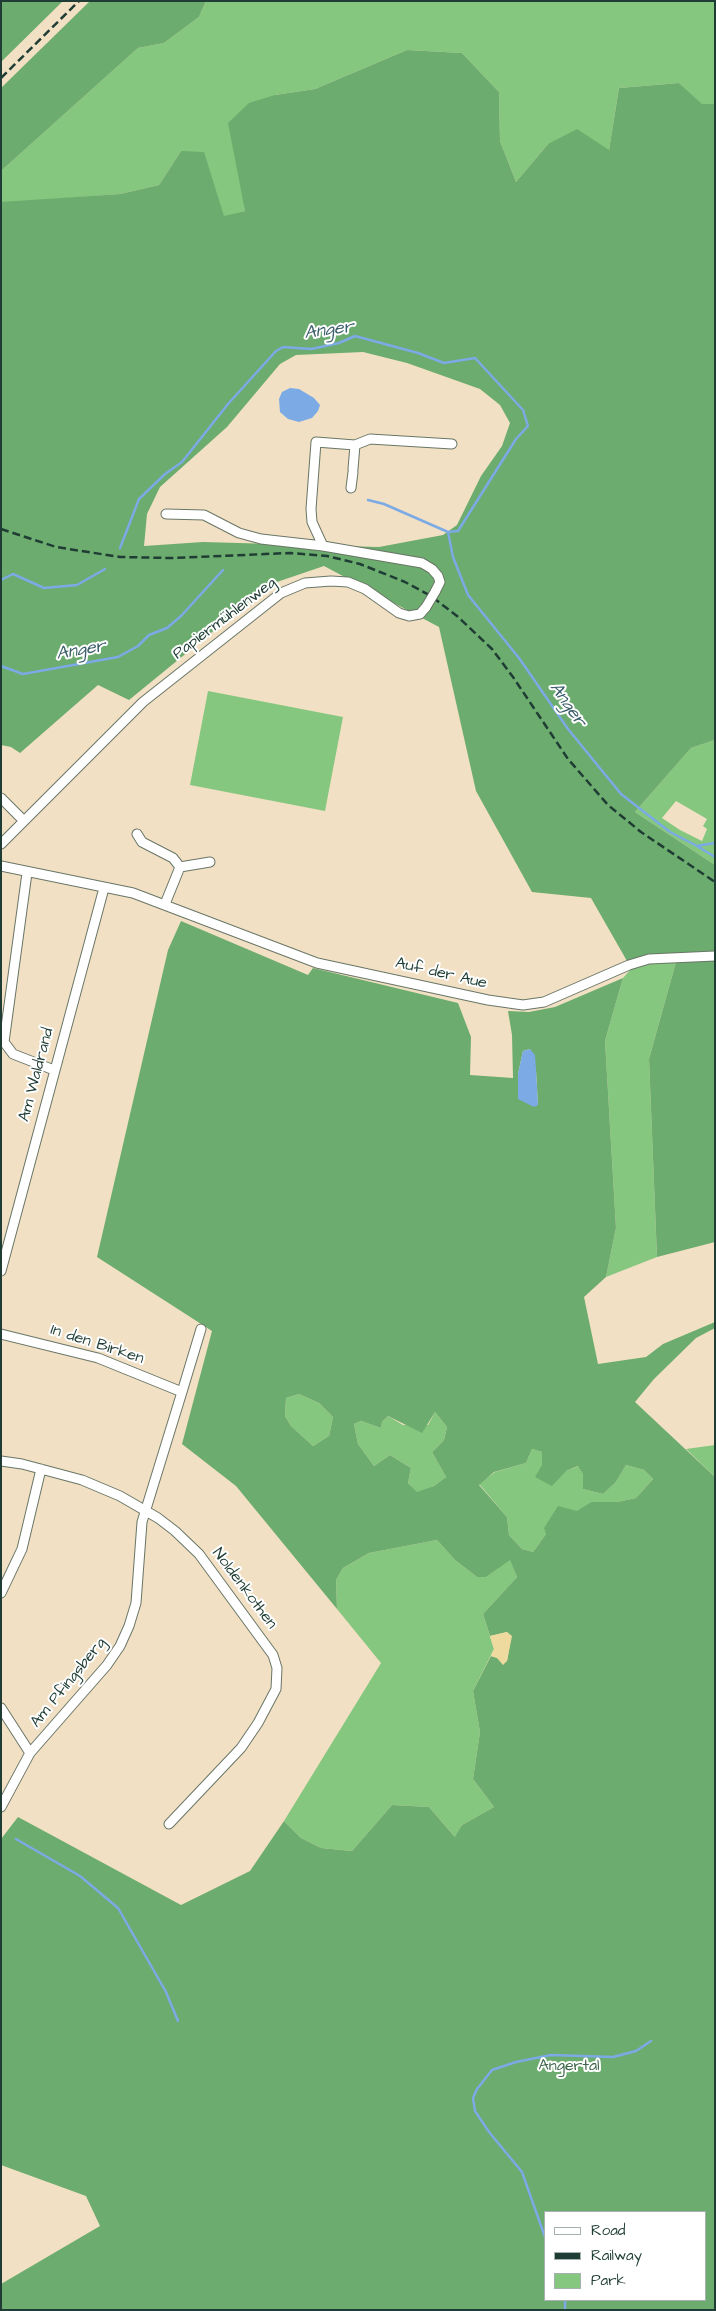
<!DOCTYPE html>
<html>
<head>
<meta charset="utf-8">
<style>
	body { margin:0 }
	#map { position:relative; width:716px; height:2311px; overflow:hidden; background:#f2e0c4; font-family:"Architects Daughter",sans-serif }
	canvas { display:block }
	.frame { position:absolute; inset:0; border:2px solid #1f3d34; pointer-events:none }
	.legend { position:absolute; left:544px; top:2211px; width:162px; height:90px; box-sizing:border-box; background:#fff; border:1px solid #a5b1ae; margin:0; padding:6px 9px; list-style:none; font-size:15px; color:#1f3d34 }
	.legend li { display:flex; align-items:center; gap:10px; height:25px }
	.legend b { width:25px; border:1px solid #a5b1ae }
</style>
</head>
<body>
<div id="map">
<canvas width="716" height="2311"></canvas>
<div class="frame"></div>
<ul class="legend">
<li><b style="height:6px;background:#fff"></b>Road</li>
<li><b style="height:6px;background:#1f3d34"></b>Railway</li>
<li><b style="height:14px;background:#86c77f"></b>Park</li>
</ul>
</div>
<script>
const context = document.querySelector('canvas').getContext('2d');
context.lineJoin = 'round';
function fill(path, color) { context.fillStyle = color; context.fill(path, 'evenodd'); }
const toPath = rows => new Path2D(rows.map(r => 'M' + r).join(''));
function stroke(path, color, width, dash) { context.strokeStyle = color; context.lineWidth = width; context.lineCap = dash ? 'butt' : 'round'; context.setLineDash(dash || []); context.stroke(path); }
function write(font, color, halo, rows, align = 'center') {
  context.font = font + ' "Architects Daughter",sans-serif'; context.lineWidth = 4; context.setLineDash([]); context.textBaseline = 'middle'; context.strokeStyle = halo; context.fillStyle = color; for (const [text, x, y, turn = 0] of rows) {
    context.save(); context.translate(x, y); context.rotate((+turn || 0) * Math.PI / 180); context.textAlign = isNaN(turn) ? turn : align; if (halo) context.strokeText(text, 0, 0); context.fillText(text, 0, 0); context.restore();
  }
}
fill(toPath([
	[206,1,715,1,715,104,702,105,679,83,619,88,609,150,548,144,516,182,500,141,499,92,462,53,407,50,315,89,275,95,243,191,245,211,224,217,181,151,159,185,120,194,1,203,1,171,138,48,164,43,199,17],
	[208,691,343,717,325,811,190,785],
	[715,740,715,865,635,812,691,748],
	[676,801,707,819,703,826,707,829,702,841,680,830,662,818],
	[676,962,649,1059,657,1257,606,1277,616,1228,605,1041,623,978,631,969,650,964],
	[299,1394,319,1403,333,1417,329,1436,313,1446,291,1426,285,1416,286,1398],
	[435,1412,447,1427,444,1440,432,1452,446,1477,434,1486,417,1493,408,1483,411,1468,390,1455,374,1466,358,1444,354,1424,361,1421,381,1428,382,1422,388,1416,403,1425,428,1425],
	[715,1445,715,1477,686,1449],
	[532,1449,542,1452,542,1465,566,1471,579,1466,583,1474,583,1489,603,1494,616,1482,626,1465,644,1470,653,1479,636,1498,617,1502,591,1502,546,1534,533,1552,522,1549,509,1535,507,1517,479,1484,495,1472,526,1463],
	[437,1540,455,1560,477,1577,486,1577,510,1559,517,1577,483,1614,494,1649,473,1691,480,1732,473,1779,494,1807,462,1825,456,1838,429,1807,392,1805,352,1851,321,1848,301,1838,284,1821,381,1663,337,1609,336,1580,343,1568,369,1553]
]), '#86c77f');
fill(toPath([
	[1,1,63,1,1,62],
	[90,1,206,1,199,17,164,43,138,48,1,171,1,88],
	[407,50,462,53,499,92,500,141,516,182,548,144,577,129,609,150,619,88,679,83,702,104,715,104,715,740,691,748,635,812,715,865,715,951,676,953,627,961,591,898,532,892,476,791,439,627,324,566,271,584,129,700,98,685,20,753,11,747,1,745,1,202,120,194,159,185,181,151,204,152,224,216,245,211,228,123,249,103,275,95,315,89],
	[363,352,407,363,480,389,500,405,510,423,502,446,481,476,457,525,443,535,379,547,203,542,144,546,147,514,160,487,227,427,280,364,296,355],
	[181,921,308,975,313,968,458,1003,471,1037,470,1075,513,1078,512,1035,508,1011,529,1012,555,1007,623,978,605,1041,616,1228,606,1277,584,1297,598,1364,646,1357,663,1344,715,1322,715,1328,696,1338,654,1379,635,1402,715,1477,715,2310,1,2310,1,2284,100,2226,86,2196,1,2165,1,1839,18,1817,181,1905,250,1871,284,1821,301,1838,321,1848,352,1851,392,1805,429,1807,455,1837,462,1825,494,1807,473,1779,480,1732,473,1691,491,1656,507,1661,510,1644,507,1632,490,1636,483,1614,517,1577,510,1560,486,1577,477,1577,455,1560,437,1540,369,1553,343,1568,336,1580,337,1609,236,1486,182,1444,212,1331,97,1257,168,950],
	[530,1049,536,1070,538,1105,518,1074,523,1051],
	[299,1394,319,1403,333,1417,329,1436,313,1446,291,1426,285,1416,286,1398],
	[435,1412,447,1427,444,1440,432,1452,446,1477,434,1486,417,1492,408,1483,411,1468,390,1455,374,1466,358,1444,354,1424,361,1421,381,1428,382,1422,388,1416,422,1433],
	[532,1449,542,1452,542,1465,535,1477,552,1486,566,1471,578,1466,583,1474,583,1489,603,1494,616,1482,626,1465,644,1470,653,1479,636,1498,617,1502,591,1502,577,1511,558,1506,544,1528,546,1534,533,1552,522,1549,509,1535,507,1517,479,1485,494,1472,526,1463],
	[545,2212,705,2212,705,2300,545,2300],
	[715,958,715,1242,657,1257,649,1059,676,962]
]), '#6cac6e');
fill(toPath([
	[507,1632,512,1636,507,1661,503,1665,497,1658,491,1656,494,1649,490,1636]
]), '#eeda9e');
fill(toPath([
	[290,388,299,389,314,398,320,405,318,411,312,418,299,422,288,419,280,412,279,399,282,392],
	[530,1049,535,1055,536,1070,538,1105,534,1107,518,1099,518,1074,523,1051]
]), '#7baae5');
stroke(toPath([
	[448,532,453,557,468,595,519,658,568,729,621,794,670,832,697,846,715,843],
	[120,548,139,499,165,474,182,462,228,404,276,351,283,347,311,349,339,343,355,336,418,353,444,363,475,358,523,410,528,426,516,439,458,531,448,532,384,504,368,500],
	[1,580,13,574,44,588,77,585,105,569],
	[1,666,23,674,118,657,138,646,149,635,167,628,181,616,223,570],
	[697,846,715,857],
	[16,1839,80,1876,118,1908,166,1992,178,2021],
	[545,2237,522,2172,489,2132,475,2111,473,2098,477,2089,492,2070,516,2062,551,2055,613,2057,636,2051,651,2041],
	[565,2300,565,2310]
]), '#7baae5', 2.5);
const street = toPath([
	[353,469,355,445],
	[351,488,353,472],
	[166,514,204,515,239,533,261,539,323,546],
	[435,592,440,582,438,576,432,569,422,563,323,546,312,522,311,509,316,442,355,445,370,439,452,444],
	[1,798,23,820],
	[137,834,142,842,173,858,180,867],
	[1,844,143,702,281,593,305,583,331,581,348,582,365,589,399,613,409,616,420,614,426,607],
	[1,866,133,893,317,963,488,1000,523,1005,544,1002,629,965,649,959,715,956],
	[27,873,4,1042,13,1054,54,1070],
	[165,904,180,867,210,862],
	[1,1271,104,888],
	[1,1334,98,1358,182,1392,142,1522,136,1603,129,1626,120,1646,107,1665,30,1753,1,1807],
	[182,1392,201,1329],
	[1,1461,22,1464,82,1480,120,1496,158,1518,175,1531,199,1554,273,1655,277,1668,276,1689,258,1723,241,1748,169,1824],
	[1,1593,22,1549,41,1469],
	[1,1708,30,1753]
]);
stroke(street, '#697666', 11);
stroke(street, '#fff', 9);
stroke(toPath([
	[1,78,79,1],
	[1,529,56,547,120,557,171,558,290,553,327,556,360,564,405,582,431,596,457,616,492,649,513,677,568,759,608,805,641,832,715,882]
]), '#1f3d34', 2.5, [8, 4]);
const streetBridge = toPath([
	[426,607,435,592]
]);
stroke(streetBridge, '#697666', 11, []);
stroke(streetBridge, '#fff', 9);
write('16px', '#1f3d34', '#fff', [
	["Papiermühlenweg",225,619,-37],
	["Auf der Aue",441,974,13],
	["Am Waldrand",37,1075,-75],
	["In den Birken",97,1345,18],
	["Noldenkothen",244,1589,53],
	["Am Pfingsberg",69,1683,-51]
]);
write('16px', '#3e664a', '#fff', [
	["Angertal",569,2067]
]);
write('italic 18px', '#3b5e69', '#fff', [
	["Anger",329,331,-8],
	["Anger",81,651,-10],
	["Anger",567,705,55]
]);
</script>
</body>
</html>
